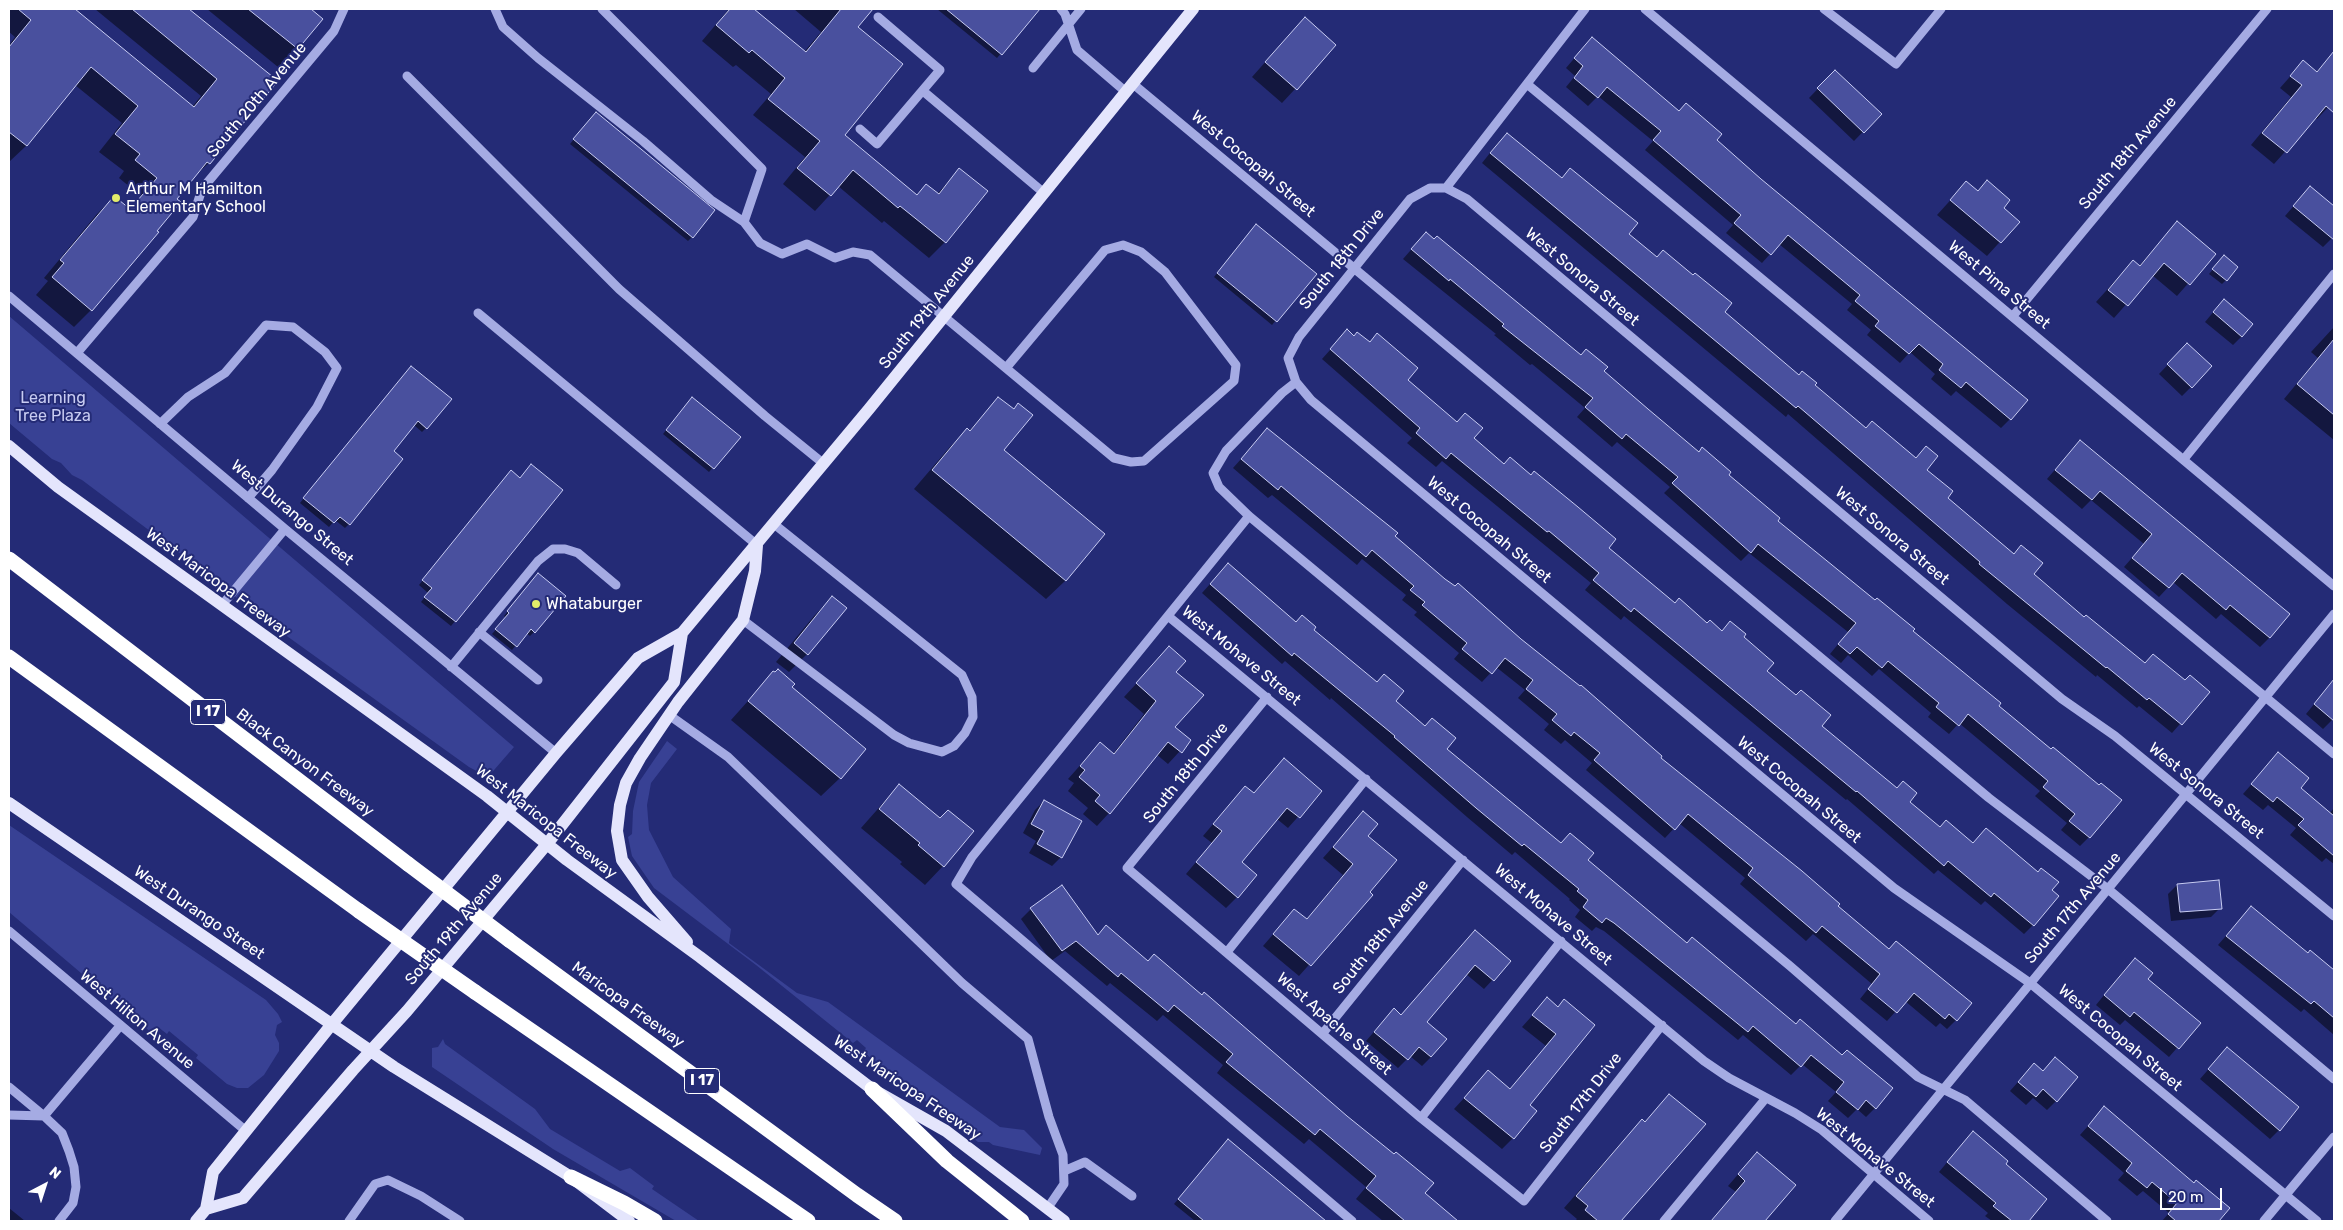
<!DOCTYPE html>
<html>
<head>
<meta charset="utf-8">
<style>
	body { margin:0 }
	#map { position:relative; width:2343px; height:1230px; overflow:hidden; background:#242b76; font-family:Rubik,sans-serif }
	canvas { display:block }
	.frame { position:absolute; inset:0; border:10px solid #fff; pointer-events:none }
	.north { position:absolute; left:20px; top:1160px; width:50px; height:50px; -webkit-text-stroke:4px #242b76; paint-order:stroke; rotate:40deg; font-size:14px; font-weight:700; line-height:20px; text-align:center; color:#fff }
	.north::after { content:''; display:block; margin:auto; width:18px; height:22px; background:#fff; clip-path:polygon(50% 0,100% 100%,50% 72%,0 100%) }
	.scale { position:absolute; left:2160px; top:1188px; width:62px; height:22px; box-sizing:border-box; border:2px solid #fff; border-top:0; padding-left:6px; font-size:15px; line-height:18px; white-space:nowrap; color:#fff; -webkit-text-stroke:4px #242b76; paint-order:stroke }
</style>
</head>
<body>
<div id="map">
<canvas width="2343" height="1230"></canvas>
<div class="frame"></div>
<div class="north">N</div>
<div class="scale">20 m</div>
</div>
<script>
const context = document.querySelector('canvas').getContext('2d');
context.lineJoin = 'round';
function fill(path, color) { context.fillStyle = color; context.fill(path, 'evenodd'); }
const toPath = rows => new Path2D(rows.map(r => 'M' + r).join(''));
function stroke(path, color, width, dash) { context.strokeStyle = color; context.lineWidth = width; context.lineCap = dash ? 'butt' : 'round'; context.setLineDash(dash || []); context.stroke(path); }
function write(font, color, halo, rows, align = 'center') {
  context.font = font + ' Rubik,sans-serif'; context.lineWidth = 4; context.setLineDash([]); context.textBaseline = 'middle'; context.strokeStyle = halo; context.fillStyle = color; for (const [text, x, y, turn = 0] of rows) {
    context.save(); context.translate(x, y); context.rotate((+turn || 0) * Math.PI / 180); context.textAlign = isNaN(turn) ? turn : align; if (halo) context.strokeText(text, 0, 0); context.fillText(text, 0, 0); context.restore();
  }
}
fill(toPath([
	[9,316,514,747,488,777,469,767,259,616,198,567,82,480,72,475,61,463,52,459,9,423],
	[667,741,677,749,651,783,647,805,649,830,673,877,731,929,729,943,797,993,828,1002,1000,1127,1024,1130,1042,1148,1040,1155,993,1145,989,1142,978,1142,863,1052,866,1048,857,1040,853,1043,756,965,654,888,632,856,628,837,632,834,633,811,639,782],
	[9,825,266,1000,278,1014,282,1022,277,1025,275,1035,279,1043,279,1051,264,1075,248,1088,237,1088,227,1084,196,1058,198,1055,169,1031,167,1034,158,1027,153,1034,9,912],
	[443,1039,445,1044,535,1109,550,1129,620,1171,630,1168,654,1186,652,1189,699,1221,676,1221,553,1149,432,1067,432,1048,438,1047]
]), '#384194');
fill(toPath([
	[9,9,73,9,192,107,201,96,95,9,187,9,276,81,209,163,191,179,91,310,74,327,36,295,48,281,44,278,97,214,114,197,129,210,141,196,119,178,124,171,99,152,122,123,75,85,26,146,9,162,9,45,15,37,9,32],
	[207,9,309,9,321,19,278,67],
	[729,9,752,9,804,52,821,32,794,9,871,9,856,27,843,135,916,196,926,185,937,194,959,170,986,191,945,242,929,258,884,221,882,223,838,186,815,211,783,184,805,157,753,115,771,94,736,65,733,67,702,41],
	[937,9,1025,9,1033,16,997,58],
	[1291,33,1335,46,1282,103,1252,77],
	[1583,48,1678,112,1716,140,2010,419,2001,428,1956,391,1951,396,1931,379,1935,374,1910,352,1900,363,1867,335,1871,330,1847,310,1852,304,1779,244,1762,263,1726,233,1733,225,1645,150,1653,141,1598,96,1588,106,1566,87,1575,76,1566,68],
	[2334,53,2334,101,2317,119,2315,118,2274,164,2251,145,2291,97,2280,88,2303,62,2316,72],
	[1835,71,1880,114,1854,141,1809,98],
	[592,118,692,237,688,241,570,144],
	[1498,143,1627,234,1799,376,1814,385,1866,429,1926,470,1946,498,2084,618,2144,664,2208,692,2172,733,2139,706,2137,708,2097,675,2096,677,2007,604,1788,414,1786,417,1482,163],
	[1987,182,2002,208,2018,222,1987,256,1937,215,1966,183,1977,192],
	[2310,187,2334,207,2334,236,2323,247,2285,216],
	[2177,223,2214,254,2177,296,2152,275,2114,318,2096,302,2133,261,2139,266],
	[1252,230,1315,274,1272,325,1214,277],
	[1417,243,1602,371,1727,475,1776,521,1911,631,2051,751,2089,837,2080,846,2061,830,2067,823,2035,796,2040,791,1959,723,1949,734,1928,717,1931,713,1879,669,1872,676,1848,655,1841,663,1830,654,1848,632,1749,553,1741,561,1664,493,1670,487,1617,442,1612,447,1577,417,1585,408,1532,364,1530,365,1494,335,1496,334,1403,259],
	[2220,261,2226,280,2222,284,2209,274],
	[2215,310,2242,336,2233,345,2205,322],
	[2334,327,2334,440,2284,399,2318,358,2311,352],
	[1347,331,1354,337,1369,343,1377,335,1406,380,1472,438,1675,604,1721,632,1742,637,1766,671,1820,727,1940,829,1973,844,2050,890,2033,925,2024,934,1985,901,1981,905,1938,870,1934,874,1847,799,1846,800,1624,616,1621,620,1585,590,1591,583,1442,461,1436,467,1407,443,1412,438,1322,359],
	[2178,354,2191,387,2182,396,2159,374],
	[407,371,426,428,422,432,414,425,392,451,349,524,345,528,335,520,329,527,300,503],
	[999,398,1002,451,1103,535,1065,581,1046,599,914,489,949,448,967,430,969,431],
	[688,403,739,437,709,472,663,434],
	[1267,430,1836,906,1956,1020,1947,1029,1940,1023,1936,1027,1905,1001,1887,1021,1860,999,1872,984,1813,934,1806,941,1740,884,1745,878,1679,823,1665,838,1586,770,1592,763,1565,740,1561,744,1544,730,1549,724,1518,698,1525,690,1496,667,1482,682,1454,659,1459,653,1414,615,1417,612,1402,600,1406,595,1362,559,1357,565,1272,495,1268,498,1233,468],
	[2071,451,2288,615,2269,638,2260,647,2221,614,2216,619,2173,582,2159,597,2124,567,2144,544,2091,500,2082,509,2047,479],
	[507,476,561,490,451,626,421,602,428,593,419,585],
	[1219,574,1296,623,1312,630,1445,749,1561,844,1586,861,1875,1108,1866,1117,1857,1109,1848,1118,1828,1101,1836,1092,1802,1064,1791,1075,1743,1035,1738,1040,1604,931,1596,927,1592,931,1575,917,1580,910,1569,900,1570,899,1515,852,1512,855,1467,817,1331,698,1330,700,1285,661,1282,664,1202,593],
	[534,579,534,632,530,636,526,633,512,650,492,634,506,618,504,616],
	[832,598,807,654,789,672,776,662,814,616],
	[1169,648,1174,672,1174,728,1190,740,1168,764,1156,754,1109,813,1097,826,1083,814,1088,808,1068,791,1074,783,1068,779,1100,743,1113,754,1144,714,1124,697],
	[773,673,790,687,840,778,821,796,731,720],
	[2334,680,2334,721,2333,719,2323,729,2306,714],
	[2278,754,2299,788,2329,814,2334,808,2334,864,2326,858,2322,862,2290,835,2296,828,2268,805,2263,810,2243,794],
	[1284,760,1321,791,1288,828,1277,819,1240,863,1237,897,1226,908,1186,874,1212,843,1203,836,1235,798,1245,787,1253,794],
	[899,785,943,866,925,885,900,864,902,862,861,828],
	[1044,801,1061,857,1052,866,1029,853,1036,841,1023,833,1035,810],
	[1363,813,1366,836,1368,892,1371,895,1299,976,1263,946,1294,910,1306,920,1343,875,1323,858],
	[2177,885,2220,908,2211,917,2171,921,2168,894],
	[2251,907,2307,955,2310,952,2334,972,2333,977,2334,978,2334,1035,2304,1009,2301,1012,2218,945],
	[1031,909,1097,936,1106,927,1457,1221,1383,1221,1356,1199,1366,1187,1309,1139,1304,1144,1217,1073,1223,1065,1163,1015,1157,1021,1110,983,1107,986,1065,951,1051,961,1021,919],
	[1475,932,1510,961,1484,989,1466,974,1425,1023,1431,1057,1422,1066,1410,1056,1398,1068,1366,1041,1385,1019,1401,1016],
	[2126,968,2146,979,2199,1023,2169,1057,2125,1020,2120,1025,2096,1005],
	[1547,999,1557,1008,1594,1025,1528,1106,1513,1138,1502,1149,1454,1109,1488,1072,1509,1090,1546,1046,1522,1027],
	[2227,1048,2279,1130,2270,1139,2200,1079],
	[2034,1064,2043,1072,2056,1101,2047,1110,2033,1098,2026,1105,2010,1091],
	[1669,1095,1704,1124,1619,1221,1575,1221,1577,1219,1564,1208,1630,1133,1642,1121,1644,1123],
	[2104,1108,2193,1184,2228,1208,2217,1221,2162,1221,2169,1213,2143,1191,2137,1196,2118,1180,2124,1173,2080,1135],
	[1228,1141,1324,1221,1195,1221,1174,1204],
	[1964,1142,2004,1164,2045,1199,2027,1221,1992,1221,1985,1216,1988,1213,1939,1172],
	[1747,1164,1795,1185,1763,1221,1711,1221,1736,1192,1728,1186],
	[9,1208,25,1221,9,1221]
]), '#0007');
const building = toPath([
	[18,9,75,9,194,107,217,79,132,9,189,9,278,81,210,164,207,162,177,199,181,202,157,231,159,232,92,311,52,277,64,263,60,260,114,196,130,209,157,178,135,160,140,154,115,134,138,106,91,67,27,146,9,132,9,47,31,20,18,9],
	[248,9,311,9,323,19,298,49,248,9],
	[730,9,754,9,806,52,841,9,873,9,858,27,903,64,845,135,917,195,926,184,939,194,959,168,988,191,946,243,900,206,898,208,853,170,831,196,797,168,820,141,768,99,785,78,752,50,749,53,716,25,730,9],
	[946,9,1040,9,1002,55,946,9],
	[1305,17,1336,45,1297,90,1265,62,1305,17],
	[1592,37,1679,111,1686,103,1722,134,1717,140,1761,179,2028,400,2011,420,1966,382,1961,388,1939,370,1943,364,1919,344,1909,354,1875,326,1879,321,1855,301,1860,295,1788,235,1771,255,1734,223,1741,215,1653,140,1661,131,1607,87,1598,98,1574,78,1583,66,1574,58,1592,37],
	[2334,51,2334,113,2326,106,2287,153,2262,133,2302,85,2290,76,2303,60,2317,72,2334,51],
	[1835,70,1882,114,1864,133,1817,88,1835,70],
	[596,112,715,210,693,238,573,139,596,112],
	[1507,133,1562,178,1570,168,1608,199,1638,223,1629,234,1657,257,1663,250,1693,275,1695,273,1732,303,1725,312,1799,375,1802,371,1817,383,1815,385,1866,428,1872,421,1916,458,1926,446,1938,456,1927,470,1953,491,1948,498,2014,554,2021,545,2043,563,2034,574,2084,617,2086,615,2145,663,2153,654,2185,680,2190,675,2210,692,2182,725,2149,698,2147,700,2107,667,2106,668,1979,564,1980,562,1798,406,1796,408,1490,153,1507,133],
	[1987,180,2010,200,2004,208,2020,222,2001,243,1950,200,1966,181,1978,191,1987,180],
	[2310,186,2334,206,2334,240,2293,206,2310,186],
	[2177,221,2216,254,2190,285,2164,263,2128,306,2108,290,2133,260,2140,266,2177,221],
	[1256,224,1317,274,1277,322,1217,273,1256,224],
	[1426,232,1434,239,1437,236,1581,355,1586,349,1608,367,1604,371,1648,409,1699,452,1702,447,1731,472,1729,475,1780,518,1778,521,1875,600,1877,598,1915,629,1913,631,2001,703,1999,706,2051,749,2053,747,2099,785,2101,783,2122,800,2090,838,2069,821,2075,814,2043,787,2048,781,1968,714,1959,726,1936,707,1939,703,1888,661,1882,668,1857,647,1850,654,1838,644,1856,623,1758,544,1751,553,1672,483,1678,477,1626,434,1622,439,1585,407,1593,398,1502,326,1504,324,1450,279,1449,281,1411,249,1426,232],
	[2224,255,2238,267,2227,281,2212,269,2224,255],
	[2224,299,2253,324,2242,337,2213,312,2224,299],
	[1347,329,1354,336,1357,332,1370,342,1377,333,1418,368,1408,380,1457,422,1465,413,1483,428,1474,438,1504,464,1510,457,1531,475,1534,471,1578,507,1616,539,1609,548,1675,603,1679,598,1707,623,1710,620,1722,631,1730,621,1746,634,1744,637,1774,663,1767,671,1796,695,1801,690,1831,715,1822,726,1897,788,1903,781,1917,793,1910,802,1940,827,1946,820,1973,843,1986,828,2038,872,2041,868,2059,882,2052,890,2059,896,2034,926,1994,893,1991,897,1948,861,1944,866,1857,791,1856,792,1634,608,1631,612,1593,580,1599,573,1549,531,1547,532,1451,453,1446,459,1416,433,1420,428,1330,349,1347,329],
	[2334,339,2334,415,2297,384,2334,339],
	[2187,343,2212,366,2192,388,2167,364,2187,343],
	[411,366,452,399,427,429,418,421,394,451,403,459,350,525,340,517,334,523,303,498,411,366],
	[692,397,741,437,714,469,666,430,692,397],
	[998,397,1014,409,1018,403,1033,415,1004,450,1105,534,1066,581,932,470,967,428,970,431,998,397],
	[1267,428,1398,533,1395,536,1445,579,1455,586,1458,583,1521,639,1580,686,1581,685,1662,756,1661,758,1802,871,1840,904,1838,906,1889,949,1896,941,1972,1003,1957,1021,1949,1014,1945,1019,1914,993,1897,1013,1868,989,1880,974,1822,926,1816,933,1748,875,1753,868,1688,814,1675,830,1594,760,1600,753,1574,732,1571,736,1552,720,1557,714,1526,689,1533,680,1505,658,1492,674,1462,649,1467,643,1422,605,1425,602,1410,590,1414,586,1372,550,1366,557,1281,486,1278,490,1241,459,1267,428],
	[2080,440,2290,614,2270,638,2230,605,2226,610,2182,573,2169,588,2132,558,2152,534,2100,491,2092,500,2055,470,2080,440],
	[531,464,563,490,456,622,424,597,432,588,422,580,511,470,520,478,531,464],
	[1228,563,1296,622,1302,615,1316,627,1314,630,1377,682,1384,674,1404,691,1396,701,1425,726,1432,718,1456,738,1447,749,1561,843,1570,833,1594,853,1588,860,1687,943,1692,937,1796,1024,1800,1019,1842,1055,1847,1050,1893,1088,1876,1109,1866,1100,1858,1110,1836,1092,1844,1082,1811,1055,1801,1067,1753,1026,1748,1032,1614,923,1606,918,1602,923,1583,907,1588,900,1577,891,1579,889,1524,844,1522,846,1476,808,1394,737,1395,736,1294,653,1292,656,1210,584,1228,563],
	[538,573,566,596,535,633,531,629,517,647,495,629,509,613,507,611,538,573],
	[832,596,847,608,808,655,794,643,832,596],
	[1169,646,1186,661,1176,672,1204,695,1175,727,1191,740,1182,753,1168,742,1110,814,1095,801,1100,795,1079,777,1085,770,1080,766,1100,742,1114,754,1156,701,1136,683,1169,646],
	[778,669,795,684,792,687,866,749,841,779,748,701,773,671,775,672,778,669],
	[2334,679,2334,721,2314,704,2334,679],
	[2278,752,2309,778,2301,788,2334,816,2334,856,2298,825,2304,819,2277,797,2273,802,2251,784,2278,752],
	[1284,758,1322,791,1300,818,1287,808,1242,862,1257,875,1238,898,1196,862,1222,831,1213,824,1245,786,1254,793,1284,758],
	[899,784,940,818,948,810,974,831,944,867,918,845,920,843,879,809,899,784],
	[1044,800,1082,821,1062,858,1037,844,1044,831,1031,824,1044,800],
	[1363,811,1378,824,1368,836,1397,860,1370,892,1373,895,1311,966,1273,934,1294,909,1307,919,1353,864,1333,847,1363,811],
	[2219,880,2222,909,2180,912,2177,884,2219,880],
	[1062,885,1098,935,1106,925,1148,961,1154,954,1202,995,1204,992,1347,1116,1394,1154,1396,1152,1434,1183,1425,1193,1458,1221,1405,1221,1366,1188,1376,1176,1320,1129,1315,1135,1226,1062,1233,1054,1174,1005,1168,1012,1121,973,1118,977,1076,941,1062,951,1030,908,1062,885],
	[2251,906,2308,953,2310,950,2334,970,2334,1018,2314,1001,2311,1004,2226,936,2251,906],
	[1475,930,1511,961,1494,981,1475,965,1427,1022,1447,1039,1431,1057,1419,1047,1408,1060,1374,1032,1394,1008,1401,1015,1475,930],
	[2135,958,2153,973,2148,979,2201,1023,2179,1049,2134,1012,2130,1017,2104,995,2135,958],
	[1547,997,1558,1007,1564,999,1595,1025,1530,1105,1537,1111,1514,1139,1464,1098,1488,1070,1510,1089,1556,1034,1532,1015,1547,997],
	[2227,1047,2299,1107,2280,1131,2208,1069,2227,1047],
	[2055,1057,2078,1077,2057,1102,2043,1089,2036,1097,2018,1082,2034,1063,2043,1071,2055,1057],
	[1669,1094,1706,1124,1621,1221,1598,1221,1585,1210,1588,1206,1576,1196,1642,1119,1645,1122,1669,1094],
	[2104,1106,2194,1183,2196,1180,2230,1208,2219,1221,2176,1221,2168,1214,2177,1203,2152,1182,2147,1188,2126,1171,2132,1163,2088,1126,2104,1106],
	[1973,1131,2008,1161,2006,1164,2047,1199,2029,1221,2012,1221,1993,1206,1996,1203,1947,1162,1973,1131],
	[1228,1139,1326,1221,1204,1221,1178,1199,1228,1139],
	[1757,1152,1796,1185,1765,1221,1711,1221,1745,1181,1738,1174,1757,1152]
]);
fill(building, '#49509e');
stroke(building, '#c8ccf2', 1);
stroke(toPath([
	[495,9,503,27,538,58,643,141,711,200,744,222,760,243,782,254,807,244,835,258,853,252,870,255,1114,458,1131,462,1144,461,1234,381,1236,365,1165,272,1141,252,1123,245,1105,250,1006,368],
	[602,9,762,169,744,222],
	[1061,9,1065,14,1077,50,1126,92],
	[1645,9,2334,586],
	[1824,9,1896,64,1941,9],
	[1033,68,1081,9],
	[407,76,619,289,765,416,824,464],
	[1132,83,1989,798,2108,889,2334,1079],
	[1527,84,2334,754],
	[923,91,1044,193],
	[860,129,877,144,940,70,878,17],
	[1446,188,1585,9],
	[9,296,285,529,556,753],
	[478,313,757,545],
	[2013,316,2267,9],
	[77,353,193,217,202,189,334,31,344,9],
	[1296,382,1282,393,1226,451,1213,473,1219,487,1249,516,1790,966,1918,1077,1965,1100,2107,1221],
	[160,424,188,397,225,373,266,325,293,327,325,352,337,368,317,407,272,470,248,498],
	[2184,459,2334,274],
	[1249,516,972,857,956,884,1352,1221],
	[222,605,285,529],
	[1168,616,1704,1061,1729,1078,1795,1113,1822,1130,1929,1221],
	[743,620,894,735,909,743,942,752,954,746,965,733,973,717,972,697,962,675,774,524],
	[479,632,538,680],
	[451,667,538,561,553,549,565,549,578,553,616,585],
	[1267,697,1127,868,1421,1118,1524,1201,1662,1025],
	[669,715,728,757,962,983,1028,1039,1049,1117,1063,1155,1064,1184,1047,1209],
	[9,931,246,1131],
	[1227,952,1366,779],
	[1323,1033,1463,860],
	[9,1087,44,1116,62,1133,69,1151,74,1167,76,1187,73,1203,59,1221],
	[9,1115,44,1116],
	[44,1116,120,1026],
	[1421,1118,1561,941],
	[1064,1171,1085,1162,1132,1196],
	[349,1221,375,1184,388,1180,421,1196,460,1221],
	[1664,1221,1766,1098],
	[1835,1221,2334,614],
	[2264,1221,2334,1137],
	[2317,1221,2030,983,1894,888,1311,400,1296,382,1288,358,1299,337,1410,199,1430,188,1446,188,1467,199,2062,699,2115,736,2334,916]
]), '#a5abe3', 9);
stroke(toPath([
	[9,446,58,487,487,796,567,860,700,957,872,1089,946,1131,1064,1221],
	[9,803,394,1067,571,1177,629,1221],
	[687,942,648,897,622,860,617,831,620,805,626,783,640,758,678,702,743,620,755,571,757,545],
	[206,1209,243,1198,353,1070,407,1011,547,844,674,682,682,633],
	[196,1221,206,1209,213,1172,332,1024,556,753,638,658,682,633,869,409,1193,9]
]), '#e4e5fc', 12);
stroke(toPath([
	[9,559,408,864],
	[9,657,359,911],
	[509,940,857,1195,895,1221],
	[475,992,808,1221],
	[872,1089,947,1161,1022,1221],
	[571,1177,624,1203,655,1221]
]), '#fff', 15);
stroke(toPath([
	[408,864,509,940],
	[359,911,475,992]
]), '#fff', 15);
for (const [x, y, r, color] of [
	[116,198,5,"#e3ec6a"],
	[536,604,5,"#e3ec6a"]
]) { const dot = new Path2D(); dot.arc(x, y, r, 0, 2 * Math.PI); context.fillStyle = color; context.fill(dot); stroke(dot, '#242b76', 2); }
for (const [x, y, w] of [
	[208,712,35],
	[702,1081,35]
]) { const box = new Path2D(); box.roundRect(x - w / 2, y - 12.5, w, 25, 4); context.fillStyle = '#242b76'; context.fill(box); stroke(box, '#fff', 1); }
write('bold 15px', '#fff', null, [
	["I 17",208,712],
	["I 17",702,1081]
]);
write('16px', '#fff', '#242b76', [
	["South 20th Avenue",257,100,-50],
	["South 18th Avenue",2128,153,-50],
	["West Cocopah Street",1253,164,40],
	["South 18th Drive",1342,259,-51],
	["West Sonora Street",1582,277,40],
	["West Pima Street",1999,285,40],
	["South 19th Avenue",927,312,-51],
	["West Durango Street",292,513,40],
	["West Cocopah Street",1489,530,40],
	["West Sonora Street",1892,536,40],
	["West Maricopa Freeway",218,583,36],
	["West Mohave Street",1241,656,39],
	["Black Canyon Freeway",305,763,37],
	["South 18th Drive",1186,773,-51],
	["West Cocopah Street",1799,790,40],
	["West Sonora Street",2206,791,39],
	["West Maricopa Freeway",546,822,38],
	["South 17th Avenue",2073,908,-50],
	["West Durango Street",199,913,34],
	["West Mohave Street",1553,915,40],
	["South 19th Avenue",454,929,-50],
	["South 18th Avenue",1381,937,-51],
	["Maricopa Freeway",628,1005,36],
	["West Hilton Avenue",137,1020,40],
	["West Apache Street",1334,1024,41],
	["West Cocopah Street",2120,1038,40],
	["West Maricopa Freeway",907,1088,34],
	["South 17th Drive",1581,1103,-52],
	["West Mohave Street",1875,1158,39]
]);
write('16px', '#fff', '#242b76', [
	["Arthur M Hamilton",126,189],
	["Elementary School",126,207],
	["Whataburger",546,604]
], 'left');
write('16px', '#c8ccf2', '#242b76', [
	["Learning",53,398],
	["Tree Plaza",53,416]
]);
</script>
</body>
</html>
